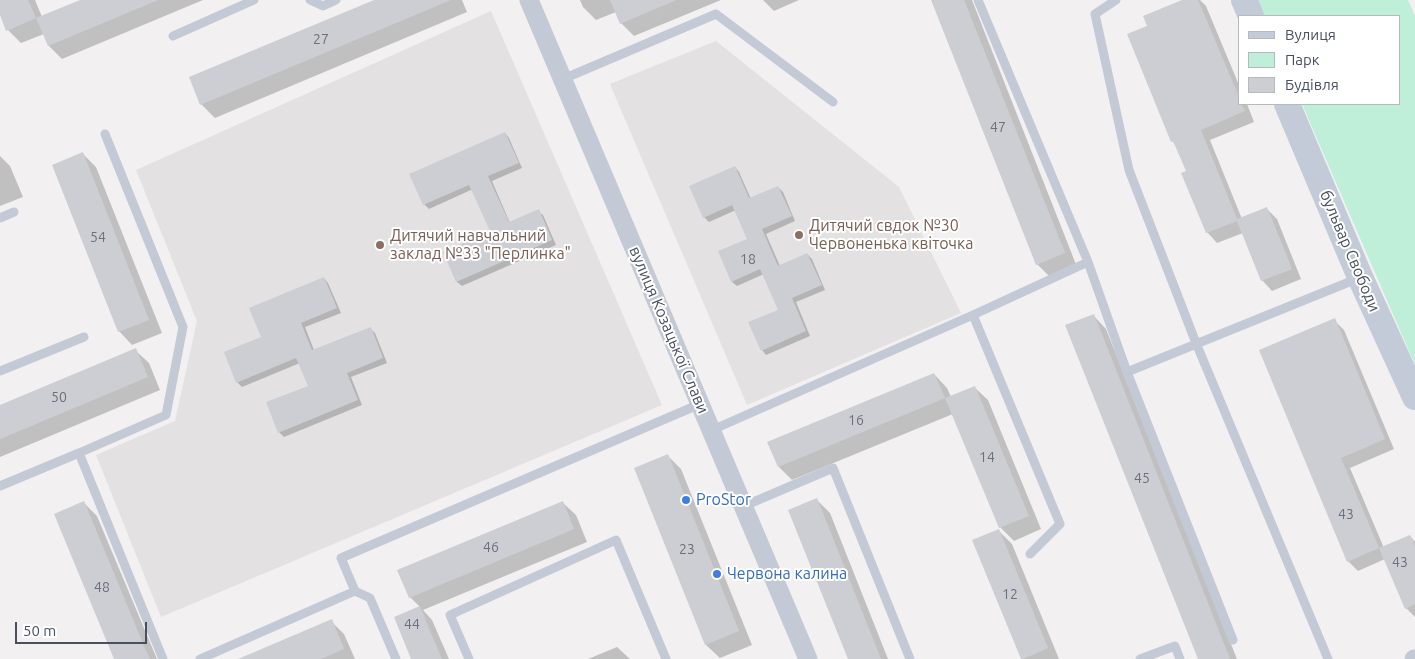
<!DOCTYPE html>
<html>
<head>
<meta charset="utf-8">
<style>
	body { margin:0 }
	#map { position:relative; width:1415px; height:659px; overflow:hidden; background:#f2f0f0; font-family:Ubuntu,sans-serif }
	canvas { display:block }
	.legend { position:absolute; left:1238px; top:15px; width:162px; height:90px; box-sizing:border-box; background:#fff; border:1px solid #b6b9be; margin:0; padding:6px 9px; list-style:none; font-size:15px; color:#48505d }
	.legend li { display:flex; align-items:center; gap:10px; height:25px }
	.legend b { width:25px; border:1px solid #b6b9be }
	.scale { position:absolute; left:15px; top:622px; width:132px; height:22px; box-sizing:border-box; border:2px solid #48505d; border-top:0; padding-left:6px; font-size:15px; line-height:18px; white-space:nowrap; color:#48505d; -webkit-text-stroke:4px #fff; paint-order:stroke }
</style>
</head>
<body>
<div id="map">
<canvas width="1415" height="659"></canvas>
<ul class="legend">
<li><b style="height:6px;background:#c3cad8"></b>Вулиця</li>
<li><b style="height:14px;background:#bfefd9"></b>Парк</li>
<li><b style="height:14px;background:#cdced4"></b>Будівля</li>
</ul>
<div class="scale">50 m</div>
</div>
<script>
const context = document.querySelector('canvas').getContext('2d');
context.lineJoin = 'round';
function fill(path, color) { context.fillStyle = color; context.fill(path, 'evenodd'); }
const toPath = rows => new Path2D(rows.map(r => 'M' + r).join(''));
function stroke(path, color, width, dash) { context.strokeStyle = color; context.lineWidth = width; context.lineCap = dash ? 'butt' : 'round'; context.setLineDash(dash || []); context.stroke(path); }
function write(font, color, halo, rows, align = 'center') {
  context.font = font + ' Ubuntu,sans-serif'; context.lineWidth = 4; context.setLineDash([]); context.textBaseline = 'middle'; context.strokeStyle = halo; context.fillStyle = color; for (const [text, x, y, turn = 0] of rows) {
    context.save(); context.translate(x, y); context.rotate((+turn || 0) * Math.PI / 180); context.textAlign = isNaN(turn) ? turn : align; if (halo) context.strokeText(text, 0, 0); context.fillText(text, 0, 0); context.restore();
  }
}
fill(toPath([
	[491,11,662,405,161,617,96,455,175,421,197,321,136,170],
	[716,41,899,187,961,313,747,405,610,84]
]), '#e3e1e2');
fill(toPath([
	[1257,0,1408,0,1415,16,1415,365,1302,104,1399,104,1399,16,1264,16]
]), '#bfefd9');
fill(toPath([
	[0,0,35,0,42,17,83,0,203,0,62,59,49,46,44,34,21,43,8,30,0,12],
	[378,0,462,0,467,12,215,118,201,104],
	[580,0,721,0,634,36,621,23,616,12,596,20,583,7],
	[763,0,799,0,774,11],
	[932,0,972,0,1077,267,1050,277,1037,264],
	[1185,0,1200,0,1206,6,1239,85,1239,104,1247,104,1254,122,1210,140,1242,219,1267,209,1277,219,1301,279,1272,291,1262,280,1243,233,1217,243,1207,232,1188,171,1176,145,1172,141,1148,27],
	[505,133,509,138,522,168,492,181,510,223,538,211,543,215,556,245,462,286,457,282,444,252,491,231,473,189,429,209,424,204],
	[83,154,96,167,162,333,132,345,119,331],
	[0,156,10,166,23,197,0,206],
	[735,167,739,172,751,199,778,187,783,192,795,221,766,234,780,266,807,254,812,259,825,290,796,302,810,336,766,355,762,350,779,310,764,274,737,286,732,282,749,239,736,210,709,222,704,217],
	[324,278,328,283,341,313,305,327,314,350,370,328,375,333,387,363,351,377,362,405,284,437,279,432,267,403,309,386,300,363,242,387,237,382,262,337],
	[1093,315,1106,329,1237,659,1199,659],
	[1334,320,1344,330,1394,449,1350,468,1384,548,1410,536,1415,542,1415,617,1406,608,1385,559,1358,571,1348,561,1260,351],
	[135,350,149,363,160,390,0,457,0,406],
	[934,374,947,388,951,397,974,387,988,400,1041,529,1014,541,1001,528,953,414,792,480,779,467,769,443],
	[668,456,681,469,752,645,720,658,706,645,636,469],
	[817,500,830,513,888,659,849,659],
	[562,502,576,515,587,542,423,610,432,620,449,659,413,659,420,607,410,597],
	[84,503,97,516,157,659,115,659],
	[998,530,1012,544,1059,659,1022,659],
	[331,621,344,634,355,659,240,659],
	[617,647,630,659,588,659]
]), '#0003');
fill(toPath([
	[0,0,28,0,36,18,6,31,0,15],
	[80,0,158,0,48,46,36,18],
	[374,0,451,0,200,105,189,77],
	[610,0,676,0,620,24],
	[931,0,964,0,1065,253,1036,265],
	[1182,0,1198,0,1239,97,1239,104,1241,104,1245,111,1201,130,1237,219,1267,207,1292,269,1261,281,1237,221,1206,233,1181,173,1186,171,1173,141,1171,142,1127,34,1147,26,1143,16],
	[505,132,519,163,488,176,509,222,539,209,552,240,456,282,443,252,490,231,469,185,423,205,409,174],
	[83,152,149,320,118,332,52,165],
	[735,166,749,198,778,186,792,216,762,229,778,266,807,253,822,285,792,298,806,331,761,351,748,322,778,310,760,269,731,282,718,251,747,239,732,205,703,218,689,186],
	[324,277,337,308,301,323,312,350,371,327,383,358,347,373,358,400,278,433,266,402,308,386,296,358,236,383,224,352,261,337,249,308],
	[1094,314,1230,659,1198,659,1065,325],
	[1335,318,1385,439,1341,458,1379,548,1347,562,1259,350],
	[136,348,148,377,0,439,0,405],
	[934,373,945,398,778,467,767,442],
	[975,386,1029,516,999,528,945,398],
	[668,454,739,631,705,645,634,468],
	[817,498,881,659,848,659,788,510],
	[84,501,144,646,150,659,114,659,54,514],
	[563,501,574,529,409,598,397,570],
	[999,529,1048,648,1023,659,1021,659,972,540],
	[1410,535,1415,546,1415,604,1405,609,1379,548],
	[420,606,430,631,442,659,411,659,394,617],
	[332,619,344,649,321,659,238,659]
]), '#cdced4');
stroke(toPath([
	[310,0,323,6,336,0],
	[1116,0,1095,14,1129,170,1196,343,1328,659],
	[173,36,254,0],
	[563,79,716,14,833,102],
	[105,134,183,327,166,415,79,453,163,659],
	[0,218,14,212],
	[1088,262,1127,372,1359,278],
	[973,315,1060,524,1030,554],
	[0,371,84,337],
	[1127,372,1233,640],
	[712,430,973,315,1088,262,978,0],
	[0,486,79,453],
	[744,506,833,468,910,659],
	[355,591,370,598,396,659],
	[200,659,355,591,341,558,700,404],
	[469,659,450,615,616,540,666,659],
	[1140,659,1175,646,1180,659]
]), '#c3c9d5', 9);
stroke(toPath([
	[529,0,808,659],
	[1414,659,1415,659]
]), '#c3c9d5', 19);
stroke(toPath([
	[1244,0,1251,16],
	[1287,104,1360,277,1415,397]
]), '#c3cad8', 26);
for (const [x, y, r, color] of [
	[799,235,5,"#8d6e63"],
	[380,245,5,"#8d6e63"],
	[686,500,5,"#3f7fe0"],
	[717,574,5,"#3f7fe0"]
]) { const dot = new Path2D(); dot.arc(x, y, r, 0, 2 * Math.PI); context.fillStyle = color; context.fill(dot); stroke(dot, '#fff', 2); }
write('14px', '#69707b', null, [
	["27",321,39],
	["47",998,127],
	["54",98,237],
	["18",748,259],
	["50",59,397],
	["16",856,420],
	["14",987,457],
	["45",1142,478],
	["43",1346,514],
	["46",491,547],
	["23",687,549],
	["43",1400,562],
	["48",102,587],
	["12",1010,594],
	["44",412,624]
]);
write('16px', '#785e54', '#fff', [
	["Дитячий свдок №30",809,226],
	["Червоненька квіточка",809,244],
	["Дитячий навчальний",390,236],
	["заклад №33 \"Перлинка\"",390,254]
], 'left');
write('16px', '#48505d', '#fff', [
	["бульвар Свободи",1350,251,67],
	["вулиця Козацької Слави",669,330,67]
]);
write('16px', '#366cbe', '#fff', [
	["ProStor",696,500],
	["Червона калина",727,574]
], 'left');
</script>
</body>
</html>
